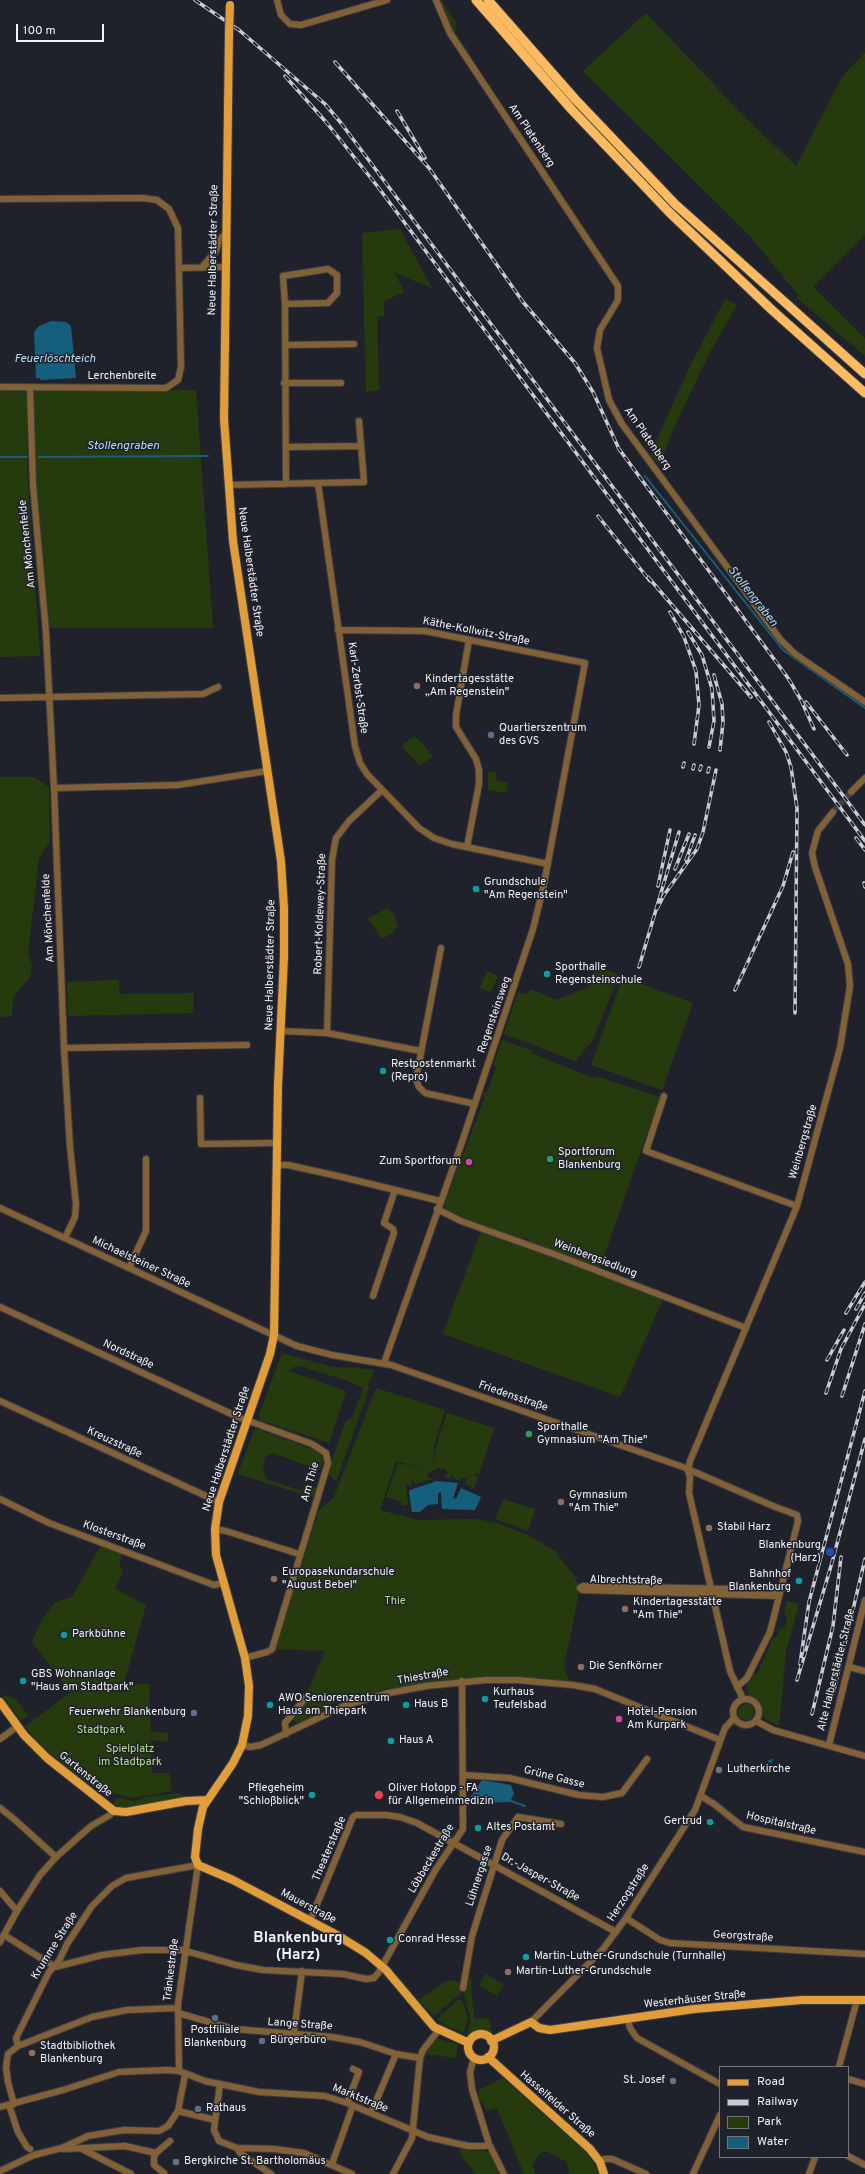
<!DOCTYPE html>
<html>
<head>
<meta charset="utf-8">
<style>
	body { margin:0 }
	#map { position:relative; width:865px; height:2174px; overflow:hidden; background:#20222b; font-family:Overpass,sans-serif }
	canvas { display:block }
	.legend { position:absolute; left:719px; top:2066px; width:130px; height:92px; box-sizing:border-box; background:#20222b; border:1px solid #73757d; margin:0; padding:5px 7px; list-style:none; font-size:12px; color:#f0f2f8 }
	.legend li { display:flex; align-items:center; gap:8px; height:20px }
	.legend b { width:20px; border:1px solid #73757d }
	.scale { position:absolute; left:16px; top:24px; width:88px; height:18px; box-sizing:border-box; border:2px solid #f0f2f8; border-top:0; padding-left:5px; font-size:12px; line-height:14px; white-space:nowrap; color:#f0f2f8; -webkit-text-stroke:3px #20222b; paint-order:stroke }
</style>
</head>
<body>
<div id="map">
<canvas width="865" height="2174"></canvas>
<ul class="legend">
<li><b style="height:5px;background:#e19d39"></b>Road</li>
<li><b style="height:5px;background:#c9cbd2"></b>Railway</li>
<li><b style="height:11px;background:#263b0d"></b>Park</li>
<li><b style="height:11px;background:#165f7c"></b>Water</li>
</ul>
<div class="scale">100 m</div>
</div>
<script>
const context = document.querySelector('canvas').getContext('2d');
context.lineJoin = 'round';
function fill(path, color) { context.fillStyle = color; context.fill(path, 'evenodd'); }
const toPath = rows => new Path2D(rows.map(r => 'M' + r).join(''));
function stroke(path, color, width, dash) { context.strokeStyle = color; context.lineWidth = width; context.lineCap = dash ? 'butt' : 'round'; context.setLineDash(dash || []); context.stroke(path); }
function write(font, color, halo, rows, align = 'center') {
  context.font = font + ' Overpass,sans-serif'; context.lineWidth = 3; context.setLineDash([]); context.textBaseline = 'middle'; context.strokeStyle = halo; context.fillStyle = color; for (const [text, x, y, turn = 0] of rows) {
    context.save(); context.translate(x, y); context.rotate((+turn || 0) * Math.PI / 180); context.textAlign = isNaN(turn) ? turn : align; if (halo) context.strokeText(text, 0, 0); context.fillText(text, 0, 0); context.restore();
  }
}
fill(toPath([
	[439,0,441,0,456,22,455,33,469,52,473,63,454,36],
	[646,13,741,113,796,166,842,77,865,52,865,235,813,287,865,339,865,356,797,298,799,296,750,236,583,71],
	[400,229,432,288,395,273,404,292,384,301,384,316,377,317,379,390,366,392,362,233],
	[725,299,737,305,710,352,670,436,660,465,650,455,688,370],
	[0,389,27,389,27,471,40,656,0,657],
	[33,389,196,390,213,628,49,628,38,516],
	[415,736,433,756,420,766,401,746],
	[495,771,497,781,508,783,506,793,488,790,488,772],
	[0,777,34,777,49,787,50,842,39,858,28,953,32,966,30,977,13,997,12,1016,0,1017],
	[387,908,394,914,398,927,391,934,382,939,368,919],
	[598,966,619,975,593,1040,575,1061,504,1034,518,992,526,994,531,989,555,1000,587,988],
	[487,971,498,976,491,992,480,988],
	[623,977,693,1003,662,1090,591,1065],
	[119,980,119,994,194,993,193,1013,68,1016,67,982],
	[502,1040,533,1051,532,1053,593,1078,599,1077,660,1097,600,1267,533,1244,526,1238,522,1239,449,1212,444,1205,485,1097,482,1096,484,1092,487,1093,496,1067,493,1065],
	[481,1231,663,1299,620,1397,443,1334],
	[282,1353,333,1367,372,1369,374,1371,368,1385,369,1389,336,1481,330,1476,330,1466,346,1420,352,1418,363,1388,348,1381,300,1366,294,1367,289,1371,346,1391,329,1443,260,1420,259,1415],
	[376,1388,445,1410,434,1446,433,1467,436,1447,447,1413,494,1428,479,1474,475,1473,474,1475,478,1477,474,1488,465,1484,467,1479,461,1477,459,1481,453,1478,453,1475,451,1475,451,1478,444,1478,447,1474,446,1469,438,1468,427,1474,429,1478,436,1478,414,1484,413,1479,411,1479,412,1485,409,1486,408,1484,406,1484,408,1505,402,1506,401,1501,386,1497,398,1463,430,1470,396,1461,380,1510,417,1520,476,1519,497,1523,528,1535,555,1551,575,1577,580,1588,564,1666,569,1682,518,1678,459,1679,428,1683,361,1697,360,1693,331,1704,332,1708,298,1724,292,1718,307,1693,325,1651,275,1649,319,1510,334,1497],
	[258,1429,322,1453,324,1461,320,1470,272,1453,265,1457,263,1468,266,1479,302,1491,304,1484,317,1488,314,1498,238,1474,254,1430],
	[503,1499,535,1509,528,1531,495,1519],
	[101,1545,123,1554,119,1564,123,1571,115,1589,146,1605,124,1683,149,1684,151,1732,168,1733,168,1742,151,1740,152,1773,169,1773,172,1791,132,1798,97,1789,90,1785,44,1748,25,1727,70,1692,32,1642,41,1621,55,1602,72,1597],
	[787,1601,799,1604,786,1651,779,1726,765,1719,759,1702,748,1694,747,1684,754,1673,757,1674,773,1638,777,1637,778,1630,785,1627,787,1617,784,1614],
	[6,1695,16,1699,28,1716,21,1721,3,1697],
	'738 1712a8 8 0 1 1 16 0a8 8 0 1 1-16 0Z',
	[178,1793,184,1796,126,1808,113,1806,115,1799,118,1798,135,1801,145,1797],
	[471,1974,472,2002,475,2019,488,2018,492,2032,479,2030,467,2033,471,2021,464,1993],
	[486,1974,504,1985,497,1996,479,1985],
	[448,1980,463,1982,460,1994,434,2016,418,2000],
	[458,2000,462,2001,468,2018,463,2033,443,2024,437,2019],
	[438,2039,458,2044,456,2058,425,2054,433,2042],
	[503,2078,588,2154,600,2174,569,2174,568,2165,566,2162,546,2151,539,2154,532,2167,534,2168,535,2174,524,2174,497,2108,486,2111,483,2102,480,2101,478,2090],
	[461,2149,489,2152,499,2174,475,2174,460,2154]
]), '#263b0d');
fill(toPath([
	[51,321,66,322,71,326,76,378,41,380,39,378,36,378,34,332,39,326],
	[437,1481,458,1483,453,1498,456,1499,461,1488,481,1497,475,1510,442,1509,441,1492,438,1493,438,1504,428,1505,420,1512,412,1512,409,1492,410,1490],
	[482,1780,511,1785,514,1794,510,1802,475,1803,471,1797]
]), '#165f7c');
stroke(toPath([
	[0,457,27,457],
	[39,457,208,456],
	[645,476,783,650,865,708],
	[769,1761,771,1762,772,1760],
	[511,1801,525,1806]
]), '#165f7c', 2);
stroke(toPath([
	[833,812,851,792]
]), '#3f414a', 6, [6, 3]);
const minor = toPath([
	[277,0,281,15,290,24,301,25,387,0],
	[436,0,450,33,618,286,618,300,600,330,597,348,609,400,622,424,780,639,795,654,865,702],
	[0,199,143,198,157,200,169,209,178,228,181,367,178,380,166,388,0,387],
	[202,267,216,251,219,240,225,234],
	[179,268,225,267],
	[285,304,328,303,337,293,337,275,328,269,283,276,285,304,286,484],
	[285,345,354,344],
	[284,383,341,383],
	[30,388,33,485,46,632,54,788],
	[286,447,361,446],
	[318,483,364,482,359,421],
	[228,485,318,483,355,746,360,763,367,774,419,828,434,838,452,844,548,864],
	[338,630,425,631,585,663,544,884,533,929,461,1145,384,1363],
	[0,698,203,694,218,687],
	[851,792,865,778],
	[467,847,479,784,479,770,476,759,456,727,456,715,469,640],
	[441,948,416,1079,419,1087,425,1093,475,1104],
	[280,1031,327,1033,421,1051],
	[327,1033,332,860,336,838,349,821,382,790],
	[64,1048,247,1045],
	[664,1096,646,1151,797,1206],
	[200,1098,201,1144,277,1143],
	[276,1165,288,1165,342,1177,440,1201],
	[0,1208,297,1346,332,1355,391,1365,683,1467,773,1506,797,1515,798,1521,770,1632,747,1678,737,1687],
	[437,1209,461,1221,559,1256,746,1328],
	[65,1238,75,1217,76,1204,70,1147,64,1048,54,788,178,785,267,771],
	[129,1268,146,1231,146,1159],
	[373,1296,394,1233,393,1229,384,1223,395,1190],
	[0,1307,238,1417,312,1444,326,1453,328,1463,272,1649,267,1652,245,1658],
	[0,1401,219,1502],
	[0,1499,49,1523,214,1585,224,1583],
	[215,1529,226,1531,299,1554],
	[580,1588,583,1586,781,1590],
	[580,1588,582,1590,779,1596],
	[849,1667,865,1671],
	'733 1712a13 13 0 1 1 26 0a13 13 0 1 1-26 0Z',
	[743,1699,730,1671,689,1493,690,1477,688,1471,690,1461,797,1206,840,1048,850,986,848,964,815,867,812,853,818,831,833,812],
	[756,1721,773,1730,865,1756],
	[286,1734,285,1723,307,1696],
	[0,1739,18,1726],
	[242,1745,250,1747,261,1745,346,1705,389,1693,426,1686,486,1680,517,1680,573,1685,595,1689,720,1740],
	[829,1745,865,1600],
	[463,1775,509,1778,579,1795,603,1797,622,1793,647,1759],
	[701,1796,714,1804,743,1827,865,1852],
	[0,1808,14,1819,56,1857],
	[0,1891,17,1911],
	[626,1918,660,1940,670,1943,865,1954],
	[310,1921,353,1817,356,1815,386,1815,400,1817,417,1823,616,1932],
	[4,1935,55,1967,102,1955,142,1950,182,1950,236,1965,263,1970,343,1974,366,1979,374,1978,379,1972,436,1869,463,1829,462,1681],
	[0,1942,17,1911,40,1875,56,1857,91,1826,110,1815,114,1811],
	[463,1988,472,1936,502,1840,518,1817,561,1824],
	[178,2013,234,2029,332,2037,360,2042,396,2054,420,2058],
	[628,2019,630,2028,637,2038,720,2084],
	[531,2022,603,1949,626,1918,695,1810,725,1728,734,1718],
	[294,2033,302,1971],
	[18,2046,92,2017,127,2010,177,2008],
	[474,2058,470,2072,472,2089,489,2144,504,2174],
	[839,2067,857,2000],
	[848,2079,865,2084],
	[220,2084,214,2130,219,2141,237,2148,274,2149,304,2153,352,2174],
	[347,2103,359,2072,353,2069],
	[14,2104,8,2082,6,2067,8,2054,18,2046,16,2038,49,1972,59,1961,67,1944,92,1906,112,1886,126,1878,198,1865,178,2004,179,2071],
	[9,2105,18,2132,27,2147,30,2149],
	[0,2107,63,2090,119,2072,167,2070,179,2071,205,2081,259,2092,325,2096,347,2103,428,2137,468,2146,485,2146,489,2144],
	[178,2111,215,2120],
	[371,2113,396,2054],
	[237,2148,240,2153,271,2174],
	[64,2149,125,2146,156,2153],
	[82,2149,131,2174],
	[848,2156,865,2165],
	[600,2162,604,2159,612,2159,646,2174],
	[332,2164,353,2105],
	[0,2171,34,2155,62,2148,88,2136,124,2130,159,2131,168,2126,178,2111,185,2075],
	[164,2173,154,2165,154,2157,156,2153,170,2141],
	[393,2174,412,2138,420,2058,423,2050,438,2031],
	[693,2174,720,2115],
	[809,2174,815,2157]
]);
const major = toPath([
	[229,32,224,419,233,541,281,861,284,908,284,957,278,1085,274,1335,270,1354,219,1502,215,1529,216,1555,245,1658,249,1686,248,1716,242,1745,233,1763,203,1807,198,1829,195,1857,198,1865,233,1880,337,1935,366,1953,386,1970,434,2027,469,2043],
	[0,1702,24,1735,47,1758,114,1811,126,1812,186,1801,206,1800],
	'468 2047a13 13 0 1 1 26 0a13 13 0 1 1-26 0Z',
	[491,2041,531,2022,539,2028,550,2030,694,2009,802,2000,865,2000],
	[488,2057,590,2149,600,2162,604,2174]
]);
const highway = toPath([
	[476,0,572,110,669,212,772,310,865,393],
	[488,0,575,99,675,204,865,374]
]);
stroke(minor, '#3d3f48', 8);
stroke(major, '#3d3f48', 10);
stroke(highway, '#3d3f48', 11);
stroke(minor, '#816135', 6);
stroke(major, '#e19d39', 8);
stroke(highway, '#fcba61', 9);
const rail = toPath([
	[195,0,239,30,325,104,341,123,865,825],
	[335,62,429,168,523,302,575,363,593,392,619,449,788,678,801,700,814,729],
	[285,76,326,122,378,187,865,841],
	[397,111,425,158],
	[598,516,650,581],
	[648,577,751,697],
	[670,612,684,637,696,671,699,705,694,744],
	[688,632,702,655,712,689,714,721,709,747],
	[714,675,722,704,723,722,720,750],
	[806,702,847,755],
	[769,722,786,752,791,767,797,808,795,1013],
	[683,767,684,763],
	[693,769,694,765],
	[700,770,701,766],
	[708,772,709,768],
	[856,838,865,850],
	[686,860,695,835],
	[675,869,689,834],
	[864,883,865,887],
	[658,886,670,830],
	[657,909,664,895,697,849,703,832,716,770],
	[639,967,679,832],
	[735,990,783,886,793,852],
	[856,1309,865,1293],
	[846,1313,865,1282],
	[827,1360,844,1330],
	[826,1393,841,1349,865,1304],
	[842,1396,865,1324],
	[800,1664,809,1602,865,1391],
	[797,1680,831,1566,865,1439],
	[833,1694,865,1559],
	[812,1714,833,1626,841,1557]
]);
stroke(rail, '#c9cbd2', 3.5);
stroke(rail, '#20222b', 2, [6]);
const majorBridge = toPath([
	[229,32,230,5]
]);
stroke(majorBridge, '#3d3f48', 10, []);
stroke(majorBridge, '#e19d39', 8);
for (const [x, y, r, color] of [
	[417,686,4,"#8d6e63"],
	[491,735,4,"#5c6f8a"],
	[476,889,4,"#0f9aa8"],
	[547,974,4,"#0f9aa8"],
	[383,1071,4,"#0f9aa8"],
	[550,1159,4,"#2e9e5b"],
	[469,1162,4,"#d1479c"],
	[529,1434,4,"#2e9e5b"],
	[561,1502,4,"#8d6e63"],
	[709,1528,4,"#8d6e63"],
	[830,1552,5,"#1a4fb4"],
	[274,1579,4,"#8d6e63"],
	[799,1581,4,"#0f9aa8"],
	[625,1609,4,"#8d6e63"],
	[64,1635,4,"#0f9aa8"],
	[581,1667,4,"#8d6e63"],
	[23,1681,4,"#0f9aa8"],
	[485,1699,4,"#0f9aa8"],
	[270,1705,4,"#0f9aa8"],
	[406,1705,4,"#0f9aa8"],
	[194,1713,4,"#5c6f8a"],
	[619,1719,4,"#d1479c"],
	[391,1741,4,"#0f9aa8"],
	[719,1770,4,"#6b7280"],
	[312,1795,4,"#0f9aa8"],
	[379,1795,5,"#e0444e"],
	[710,1822,4,"#0f9aa8"],
	[478,1828,4,"#0f9aa8"],
	[390,1940,4,"#0f9aa8"],
	[526,1957,4,"#0f9aa8"],
	[508,1972,4,"#8d6e63"],
	[215,2018,4,"#5c6f8a"],
	[262,2041,4,"#5c6f8a"],
	[32,2053,4,"#8d6e63"],
	[673,2081,4,"#6b7280"],
	[198,2109,4,"#5c6f8a"],
	[176,2162,4,"#6b7280"]
]) { const dot = new Path2D(); dot.arc(x, y, r, 0, 2 * Math.PI); context.fillStyle = color; context.fill(dot); stroke(dot, '#20222b', 1.5); }
write('11px', '#f0f2f8', '#20222b', [
	["Am Platenberg",531,136,56],
	["Neue Halberstädter Straße",214,250,-89],
	["Lerchenbreite",122,377],
	["Am Platenberg",647,439,55],
	["Am Mönchenfelde",28,544,-96],
	["Neue Halberstädter Straße",250,572,82],
	["Käthe-Kollwitz-Straße",476,632,11],
	["Karl-Zerbst-Straße",357,688,82],
	["Robert-Koldewey-Straße",321,914,-88],
	["Am Mönchenfelde",49,918,-93],
	["Neue Halberstädter Straße",271,965,-89],
	["Regensteinsweg",495,1015,-71],
	["Weinbergstraße",804,1142,-74],
	["Weinbergsiedlung",595,1259,21],
	["Michaelsteiner Straße",141,1263,25],
	["Nordstraße",128,1355,25],
	["Friedensstraße",513,1397,19],
	["Kreuzstraße",114,1443,25],
	["Neue Halberstädter Straße",227,1449,-72],
	["Am Thie",311,1482,-74],
	["Klosterstraße",114,1536,20],
	["Albrechtstraße",626,1581,1],
	["Alte Halberstädter Straße",837,1670,-76],
	["Thiestraße",423,1677,-10],
	["Gartenstraße",85,1775,39],
	["Grüne Gasse",554,1778,14],
	["Hospitalstraße",781,1824,13],
	["Theaterstraße",330,1849,-67],
	["Löbbeckestraße",432,1859,-59],
	["Lühnergasse",480,1876,-72],
	["Dr.-Jasper-Straße",540,1878,29],
	["Herzogstraße",629,1893,-57],
	["Mauerstraße",308,1907,28],
	["Georgstraße",743,1937,3],
	["Krumme Straße",55,1946,-58],
	["Tränkestraße",172,1970,-83],
	["Westerhäuser Straße",695,2000,-6],
	["Lange Straße",300,2025,4],
	["Marktstraße",360,2099,22],
	["Hasselfelder Straße",557,2105,41]
]);
write('11px', '#f0f2f8', '#20222b', [
	["Kindertagesstätte",425,680],
	["„Am Regenstein\"",425,693],
	["Quartierszentrum",499,729],
	["des GVS",499,742],
	["Grundschule",484,883],
	["\"Am Regenstein\"",484,896],
	["Sporthalle",555,968],
	["Regensteinschule",555,981],
	["Restpostenmarkt",391,1065],
	["(Repro)",391,1078],
	["Sportforum",558,1153],
	["Blankenburg",558,1166],
	["Zum Sportforum",461,1162,"right"],
	["Sporthalle",537,1428],
	["Gymnasium \"Am Thie\"",537,1441],
	["Gymnasium",569,1496],
	["\"Am Thie\"",569,1509],
	["Stabil Harz",717,1528],
	["Blankenburg",821,1546,"right"],
	["(Harz)",821,1559,"right"],
	["Europasekundarschule",282,1573],
	["\"August Bebel\"",282,1586],
	["Bahnhof",791,1575,"right"],
	["Blankenburg",791,1588,"right"],
	["Kindertagesstätte",633,1603],
	["\"Am Thie\"",633,1616],
	["Parkbühne",72,1635],
	["Die Senfkörner",589,1667],
	["GBS Wohnanlage",31,1675],
	["\"Haus am Stadtpark\"",31,1688],
	["Kurhaus",493,1693],
	["Teufelsbad",493,1706],
	["AWO Seniorenzentrum",278,1699],
	["Haus am Thiepark",278,1712],
	["Haus B",414,1705],
	["Feuerwehr Blankenburg",186,1713,"right"],
	["Hotel-Pension",627,1713],
	["Am Kurpark",627,1726],
	["Haus A",399,1741],
	["Lutherkirche",727,1770],
	["Pflegeheim",304,1789,"right"],
	["\"Schloßblick\"",304,1802,"right"],
	["Oliver Hotopp - FA",388,1789],
	["für Allgemeinmedizin",388,1802],
	["Gertrud",702,1822,"right"],
	["Altes Postamt",486,1828],
	["Conrad Hesse",398,1940],
	["Martin-Luther-Grundschule (Turnhalle)",534,1957],
	["Martin-Luther-Grundschule",516,1972],
	["Postfiliale",215,2031,"center"],
	["Blankenburg",215,2044,"center"],
	["Bürgerbüro",270,2041],
	["Stadtbibliothek",40,2047],
	["Blankenburg",40,2060],
	["St. Josef",665,2081,"right"],
	["Rathaus",206,2109],
	["Bergkirche St. Bartholomäus",184,2162]
], 'left');
write('11px', '#b2e386', '#20222b', [
	["Thie",395,1602],
	["Stadtpark",101,1731],
	["Spielplatz",130,1750],
	["im Stadtpark",130,1763]
]);
write('italic 12px', '#b3def3', '#20222b', [
	["Feuerlöschteich",55,360],
	["Stollengraben",123,447],
	["Stollengraben",752,597,52]
]);
write('bold 15px', '#f0f2f8', '#20222b', [
	["Blankenburg",298,1939],
	["(Harz)",298,1956]
]);
</script>
</body>
</html>
